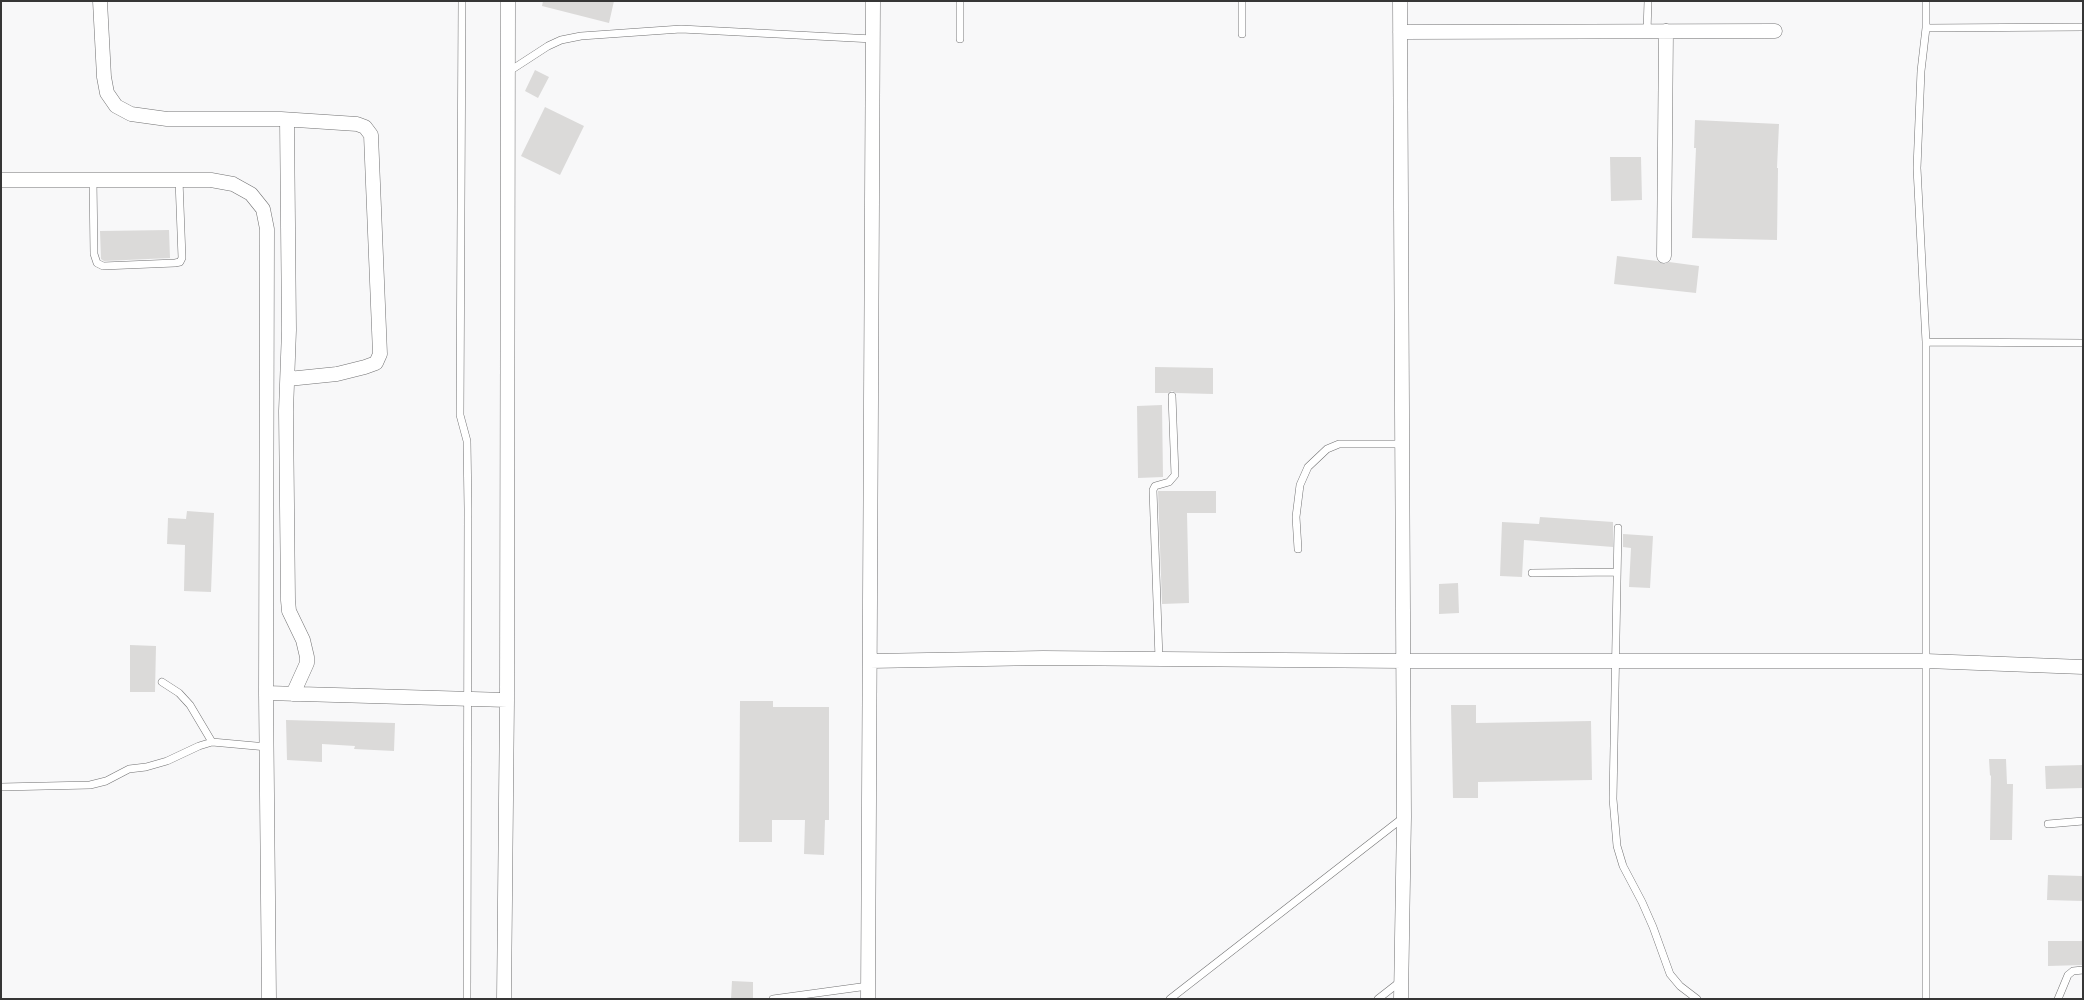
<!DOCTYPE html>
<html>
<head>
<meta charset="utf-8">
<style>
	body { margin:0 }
	#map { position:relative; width:2084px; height:1000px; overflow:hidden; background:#f8f8f9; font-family:"Varela Round",sans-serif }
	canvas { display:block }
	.frame { position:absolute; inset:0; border:2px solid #363636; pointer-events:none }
</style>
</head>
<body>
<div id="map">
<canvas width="2084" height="1000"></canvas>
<div class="frame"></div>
</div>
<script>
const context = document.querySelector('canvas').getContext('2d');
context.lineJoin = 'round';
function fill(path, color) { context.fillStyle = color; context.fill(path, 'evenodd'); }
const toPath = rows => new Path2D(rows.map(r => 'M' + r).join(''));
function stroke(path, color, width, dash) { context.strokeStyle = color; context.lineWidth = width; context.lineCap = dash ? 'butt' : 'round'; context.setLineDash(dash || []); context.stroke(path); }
fill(toPath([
	[543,1,614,1,609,23,542,6],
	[535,70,549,77,538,98,525,91],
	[545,107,584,126,560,175,521,156],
	[1695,120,1779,124,1777,168,1778,168,1777,240,1692,238,1696,148,1694,148],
	[1610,157,1641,157,1642,200,1611,201],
	[169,230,170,258,104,261,101,259,100,231],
	[1617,256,1657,261,1664,264,1669,262,1699,266,1696,293,1614,284],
	[1155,367,1213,368,1213,394,1176,393,1172,391,1168,393,1155,393],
	[1162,405,1163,477,1138,478,1137,406],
	[1158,491,1216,491,1216,513,1187,513,1189,603,1162,604],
	[187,511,214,513,211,592,184,591,185,545,167,544,168,518,186,519],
	[1540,517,1613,522,1613,547,1524,540,1522,577,1500,576,1502,522,1539,524],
	[1623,534,1653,536,1650,588,1629,587,1631,548,1623,547],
	[1458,583,1459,613,1439,614,1439,584],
	[130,645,156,646,155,692,130,692],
	[740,701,773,701,773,707,829,707,829,820,825,820,824,855,804,854,805,820,772,820,772,842,739,842],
	[1451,705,1476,705,1476,723,1591,721,1592,780,1478,782,1478,798,1453,798],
	[286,720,395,723,394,751,354,749,355,746,322,744,322,762,287,760],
	[1989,759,2006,759,2007,784,2013,784,2012,840,1990,840,1991,775,1990,776],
	[2083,765,2083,788,2046,789,2045,766],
	[2048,875,2083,876,2083,901,2047,900],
	[2048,941,2083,941,2083,965,2048,966],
	[732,981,753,982,753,999,731,999]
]), '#dbdad9');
const lane = toPath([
	[462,1,460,415,467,441,468,509,467,999],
	[960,1,960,39],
	[1242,1,1242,34],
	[1926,28,1926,1],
	[1647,32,1648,1],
	[508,72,548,46,561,40,581,36,681,29,873,39],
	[93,180,94,254,97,263,103,266,175,263,180,262,182,258,179,180],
	[1926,342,2083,343],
	[1618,528,1613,799,1617,846,1623,866,1642,902,1653,927,1670,974,1680,986,1697,999],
	[1298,549,1296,517,1300,485,1308,467,1327,449,1339,444,1402,444],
	[1532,573,1617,572],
	[1159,659,1153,490,1155,486,1169,482,1175,475,1172,396],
	[162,682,179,693,190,705,212,742],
	[1,787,90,785,106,781,129,769,146,767,167,761,199,746,212,742,267,747],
	[2048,824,2083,821],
	[773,999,868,986],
	[1170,999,1404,817],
	[1378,999,1401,981],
	[1926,999,1926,342,1917,168,1921,71,1926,28,2083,27],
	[2058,999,2068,975,2073,971,2083,970]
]);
const street = toPath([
	[100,1,104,77,107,93,116,106,131,114,167,119,281,119,357,124,365,127,371,135,380,354,376,363,365,367,337,374,288,379],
	[1400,1,1404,817,1401,999],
	[1400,32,1775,31],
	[287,120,289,330,286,411,288,600,289,611,303,640,307,657,307,663,293,694],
	[1,180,211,180,233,184,251,194,263,209,267,229,266,693,269,999],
	[1664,256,1666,31],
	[870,661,1043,658,1403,661,1926,661,2083,667],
	[266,693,507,700],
	[504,999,507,700,508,1],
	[868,999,873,1]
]);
stroke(lane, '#717172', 8);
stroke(street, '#717172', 15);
stroke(lane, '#fff', 7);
stroke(street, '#fff', 14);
</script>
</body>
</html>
